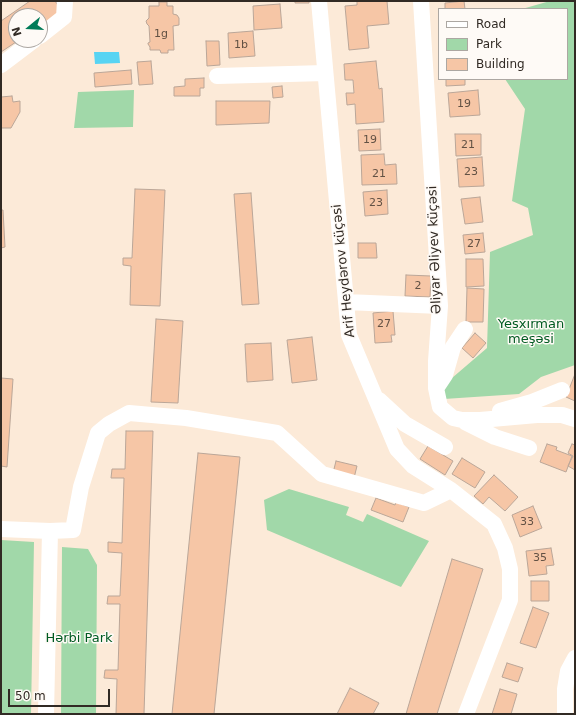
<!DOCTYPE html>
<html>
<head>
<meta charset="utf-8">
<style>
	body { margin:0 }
	#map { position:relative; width:576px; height:715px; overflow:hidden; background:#fcead8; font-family:"DejaVu Sans",sans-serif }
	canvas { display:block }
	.frame { position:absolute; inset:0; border:2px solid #312a24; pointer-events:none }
	.legend { position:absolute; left:438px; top:8px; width:130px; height:72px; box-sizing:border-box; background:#fefaf6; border:1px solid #aca7a2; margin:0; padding:5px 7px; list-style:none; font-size:12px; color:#312a24 }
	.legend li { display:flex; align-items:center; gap:8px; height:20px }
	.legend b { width:20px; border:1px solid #aca7a2 }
	.north { position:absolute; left:8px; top:8px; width:40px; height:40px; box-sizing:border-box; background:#fefaf6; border:1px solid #aca7a2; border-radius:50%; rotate:252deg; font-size:11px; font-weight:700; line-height:16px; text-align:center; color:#312a24 }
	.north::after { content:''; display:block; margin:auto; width:14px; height:18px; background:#007b58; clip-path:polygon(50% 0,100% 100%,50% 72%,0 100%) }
	.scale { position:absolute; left:8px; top:689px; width:102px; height:18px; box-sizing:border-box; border:2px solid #312a24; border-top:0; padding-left:5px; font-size:12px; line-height:14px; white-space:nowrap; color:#312a24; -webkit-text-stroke:3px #fefaf6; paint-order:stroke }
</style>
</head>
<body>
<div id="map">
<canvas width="576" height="715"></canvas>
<div class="frame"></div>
<ul class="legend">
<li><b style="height:5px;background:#fff"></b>Road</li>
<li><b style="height:11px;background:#a1d8a9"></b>Park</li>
<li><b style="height:11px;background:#f6c6a6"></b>Building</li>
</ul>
<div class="north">N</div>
<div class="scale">50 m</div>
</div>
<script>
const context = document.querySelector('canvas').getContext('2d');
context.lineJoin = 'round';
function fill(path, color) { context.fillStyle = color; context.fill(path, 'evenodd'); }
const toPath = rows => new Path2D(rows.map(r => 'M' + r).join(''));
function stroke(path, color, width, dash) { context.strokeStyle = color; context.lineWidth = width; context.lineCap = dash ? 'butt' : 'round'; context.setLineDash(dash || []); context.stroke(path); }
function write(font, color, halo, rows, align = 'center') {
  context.font = font + ' "DejaVu Sans",sans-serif'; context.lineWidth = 3; context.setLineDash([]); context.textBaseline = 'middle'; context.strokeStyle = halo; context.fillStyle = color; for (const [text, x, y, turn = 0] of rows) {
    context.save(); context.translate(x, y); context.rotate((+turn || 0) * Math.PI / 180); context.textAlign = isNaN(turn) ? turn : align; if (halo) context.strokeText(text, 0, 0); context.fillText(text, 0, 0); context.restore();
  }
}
fill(toPath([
	[550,1,575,1,575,365,541,377,519,394,444,399,442,389,452,378,487,348,490,252,533,235,528,208,512,201,525,109,505,79,567,79,567,9,522,9],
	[134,90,133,127,74,128,78,92],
	[289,489,349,507,346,515,363,522,367,514,429,541,401,587,267,530,264,500],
	[1,540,34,542,31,714,1,714],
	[62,547,88,549,97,565,96,714,61,714]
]), '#a1d8a9');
fill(toPath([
	[94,52,119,52,120,63,95,64]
]), '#58d4f3');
const building = toPath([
	[30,1,55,1,62,11,40,26,40,16,16,16,16,40,19,40,1,52,1,21,30,1],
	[295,1,309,1,309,3,295,3,295,1],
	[357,1,387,1,389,24,367,26,369,48,349,50,345,6,357,5,357,1],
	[464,1,465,9,445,9,445,3,464,1],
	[159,2,167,2,167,6,173,6,173,14,177,15,179,18,179,25,173,26,174,50,168,50,168,53,161,53,160,50,150,50,150,47,148,44,148,43,150,42,149,26,147,24,146,21,149,18,149,6,159,6,159,2],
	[280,4,282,28,254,30,253,6,280,4],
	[253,31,255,56,229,58,228,33,253,31],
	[206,41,219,41,220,65,207,66,206,41],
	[151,61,153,84,139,85,137,62,151,61],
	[376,61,379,89,382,88,384,122,356,124,355,104,347,105,346,93,354,93,353,80,345,80,344,64,376,61],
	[131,70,132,84,95,87,94,73,131,70],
	[204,78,204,88,200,88,200,96,174,96,174,87,185,86,185,79,204,78],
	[446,79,465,79,465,85,446,86,446,79],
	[282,86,283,97,273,98,272,87,282,86],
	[478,90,480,115,450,117,448,93,478,90],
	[12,96,13,102,20,101,20,112,11,128,1,128,1,97,12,96],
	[216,101,270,101,269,123,216,125,216,101],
	[380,129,381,150,359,151,358,130,380,129],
	[455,134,481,134,481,155,456,156,455,134],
	[384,154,385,165,396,164,397,184,362,185,361,155,384,154],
	[482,157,484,186,459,187,457,159,482,157],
	[135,189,165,190,160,306,130,305,131,266,123,265,123,258,132,258,135,189],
	[387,190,388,214,365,216,363,192,387,190],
	[251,193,259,304,242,305,234,194,251,193],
	[480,197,483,222,465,224,461,199,480,197],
	[1,210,3,210,5,247,1,248,1,210],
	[483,233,485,252,465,254,463,235,483,233],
	[358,243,376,243,377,258,358,258,358,243],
	[466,259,483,259,484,286,466,287,466,259],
	[406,275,431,276,430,297,405,296,406,275],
	[467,288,484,289,483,322,466,322,467,288],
	[393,311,395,335,391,335,392,342,375,343,373,313,393,311],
	[156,319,183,321,178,403,151,402,156,319],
	[475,333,486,343,473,358,462,348,475,333],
	[312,337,317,380,292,383,287,340,312,337],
	[271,343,273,380,247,382,245,344,271,343],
	[575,374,575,401,566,397,575,374],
	[1,378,13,379,7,467,1,466,1,378],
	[126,431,153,431,144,714,116,714,117,679,104,678,105,670,118,670,120,604,107,604,108,596,120,596,122,553,108,552,108,542,122,543,124,478,111,478,112,469,125,469,126,431],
	[547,444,557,447,556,450,572,456,566,472,540,462,547,444],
	[572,444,575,445,575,470,568,466,573,456,568,453,572,444],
	[428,446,453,461,445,475,420,459,428,446],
	[198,453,240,457,214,714,172,714,198,453],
	[462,458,485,472,475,488,452,474,462,458],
	[336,461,357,466,354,478,333,473,336,461],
	[494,475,518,497,505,511,489,497,483,504,474,496,494,475],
	[376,498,395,505,396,502,409,507,403,522,371,510,376,498],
	[533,506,542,528,520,537,512,515,533,506],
	[551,548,554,565,546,566,547,574,529,576,526,551,551,548],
	[452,559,483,569,437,714,406,714,452,559],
	[531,581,549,581,549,601,531,601,531,581],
	[533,607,549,613,536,648,520,643,533,607],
	[507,663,523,668,518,682,502,677,507,663],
	[350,688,379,703,373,714,337,714,350,688],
	[500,689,517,694,511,714,492,714,500,689]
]);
fill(building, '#f6c6a6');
stroke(building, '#baa698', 1);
stroke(toPath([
	[319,1,349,335,397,449,413,466,451,490,494,524,505,548,510,569,510,600,466,714],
	[421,1,440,306,436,361,436,388,440,407,453,418,462,420,480,420,537,415,562,415,575,419],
	[40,36,64,17,65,1],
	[1,65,34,40],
	[217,76,325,73],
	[346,302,440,306],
	[437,387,445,375,453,347,465,329],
	[379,400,405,424,445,447],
	[500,411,532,402,562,390],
	[465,422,495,437,529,448],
	[1,529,50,531,73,530,81,487,98,433,109,424,129,413,186,418,277,433,322,474,424,503,451,490],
	[46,714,50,531],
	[565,714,565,689,568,671,575,658]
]), '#fff', 16);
write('11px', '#625144', null, [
	["1g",161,34],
	["1b",241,45],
	["19",464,104],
	["19",370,140],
	["21",468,145],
	["23",471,172],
	["21",379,174],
	["23",376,203],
	["27",474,244],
	["2",418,286],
	["27",384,324],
	["33",527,522],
	["35",540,558]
]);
write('13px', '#312a24', '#fefaf6', [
	["Əliyar Əliyev küçəsi",435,250,-92],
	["Arif Heydərov küçəsi",344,271,-96]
]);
write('13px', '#005a21', '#fefaf6', [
	["Yesxırman",531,325],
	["meşəsi",531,340],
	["Hərbi Park",79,639]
]);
</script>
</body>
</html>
